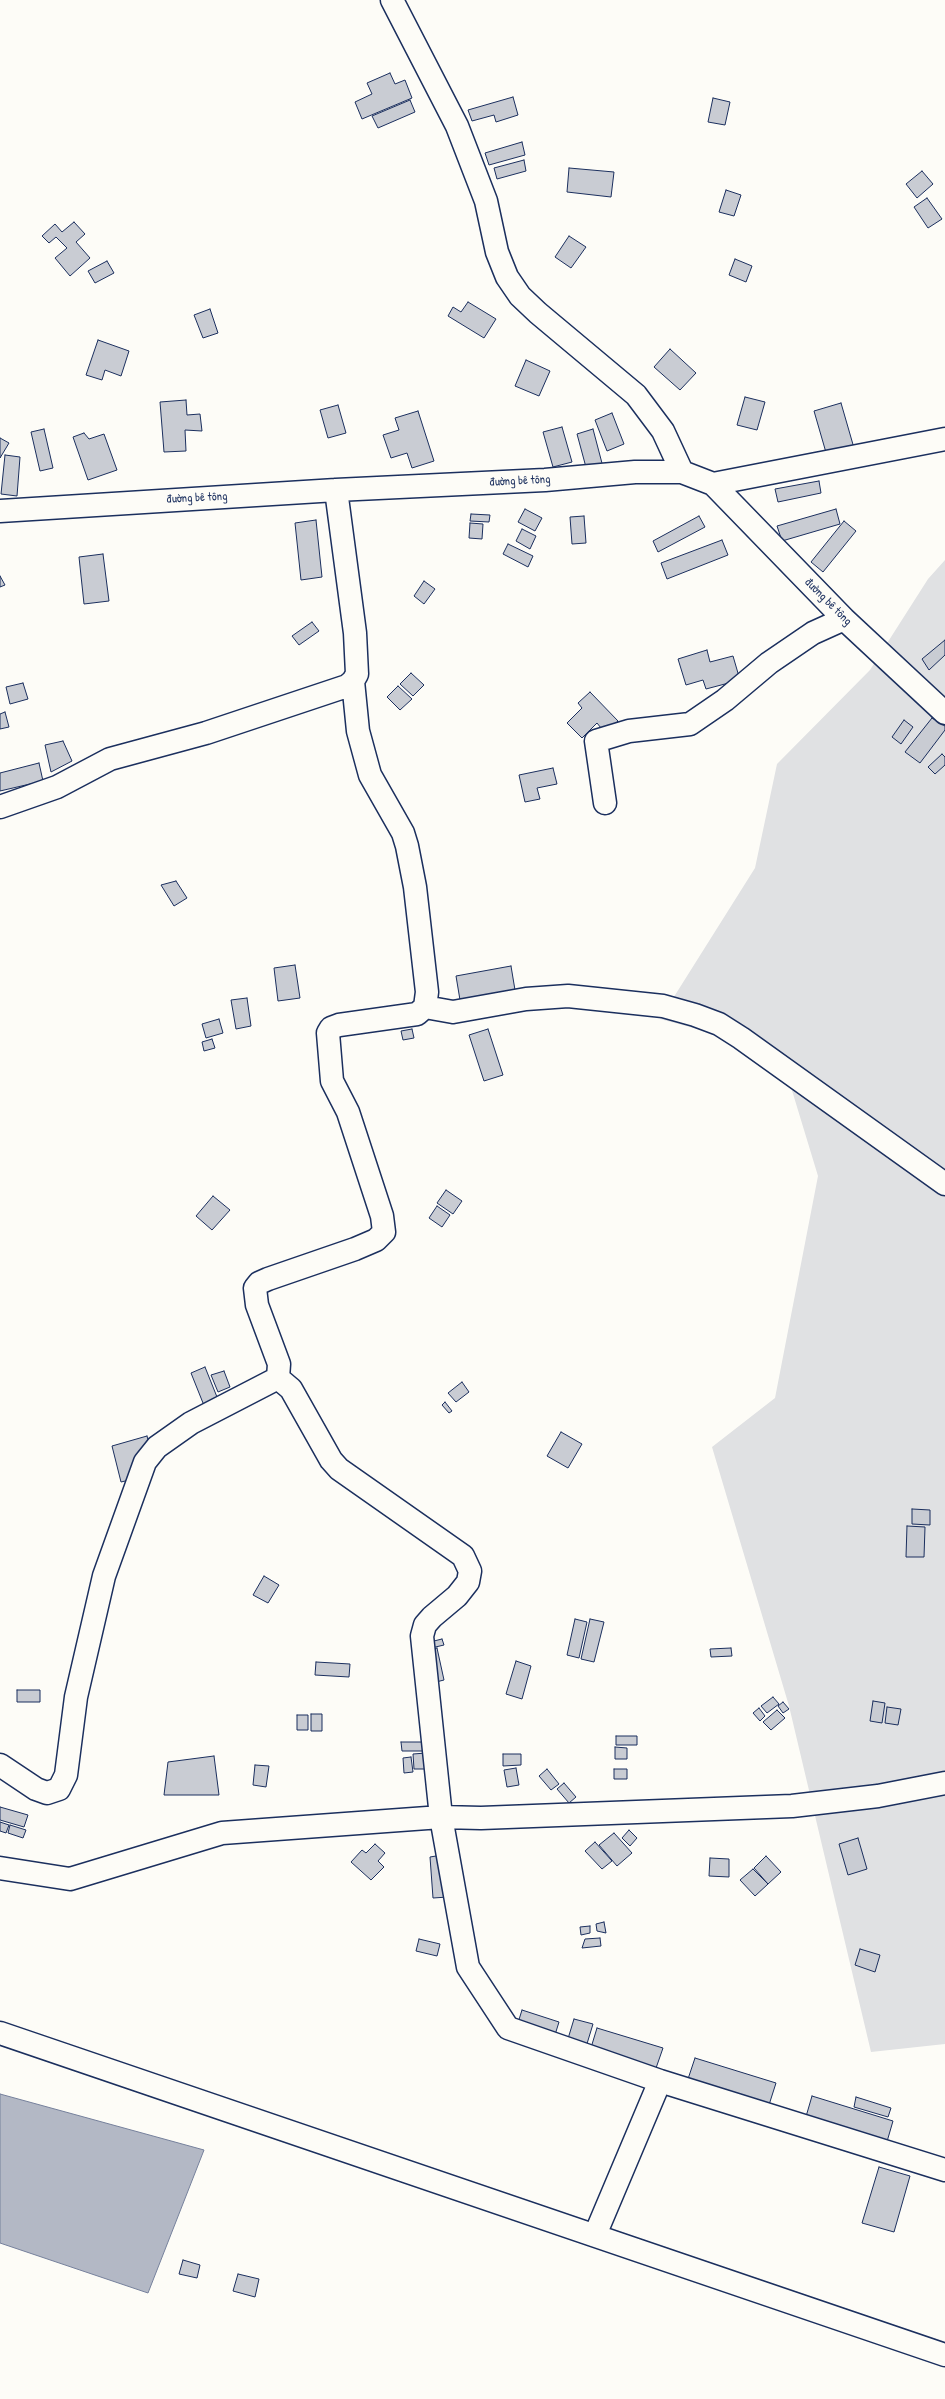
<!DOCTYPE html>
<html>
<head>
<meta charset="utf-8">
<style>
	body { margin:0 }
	canvas { display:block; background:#fdfcf7 }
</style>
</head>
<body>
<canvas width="945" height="2399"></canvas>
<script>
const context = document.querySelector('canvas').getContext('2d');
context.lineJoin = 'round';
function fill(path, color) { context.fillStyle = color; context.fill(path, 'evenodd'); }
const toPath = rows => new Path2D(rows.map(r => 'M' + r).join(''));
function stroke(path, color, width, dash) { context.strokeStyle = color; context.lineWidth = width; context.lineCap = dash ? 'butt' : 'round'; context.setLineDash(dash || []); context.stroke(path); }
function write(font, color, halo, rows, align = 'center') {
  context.font = font + ' "Patrick Hand",sans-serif'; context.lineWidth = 4; context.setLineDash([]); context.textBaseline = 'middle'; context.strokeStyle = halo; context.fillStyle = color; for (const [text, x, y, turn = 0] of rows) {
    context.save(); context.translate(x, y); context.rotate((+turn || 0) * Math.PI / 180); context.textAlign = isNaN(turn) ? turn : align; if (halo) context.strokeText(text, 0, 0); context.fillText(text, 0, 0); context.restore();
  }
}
fill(toPath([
	[945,560,945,2044,871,2052,789,1706,712,1447,775,1398,818,1176,780,1051,660,1019,755,868,777,764,870,670,928,579]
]), '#e0e1e3');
const water = toPath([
	[0,2094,204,2150,148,2293,0,2243,0,2094]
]);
fill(water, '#b3b8c5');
stroke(water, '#76819c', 1);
const building = toPath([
	[390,73,395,84,405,80,412,98,362,119,355,102,372,94,367,83,390,73],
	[513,97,518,115,496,122,494,115,472,121,468,110,513,97],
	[713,98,730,102,725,125,708,122,713,98],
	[410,100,415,112,378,128,372,116,410,100],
	[522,142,525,155,489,165,485,153,522,142],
	[524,160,526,171,497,179,494,168,524,160],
	[569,168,614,172,611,197,567,192,569,168],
	[922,171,933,184,917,198,906,184,922,171],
	[726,190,741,195,734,216,719,212,726,190],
	[927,198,942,219,928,228,914,207,927,198],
	[74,222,85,234,76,242,90,258,70,276,55,258,67,248,56,237,49,243,42,236,55,224,62,232,74,222],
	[569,236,586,247,571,268,555,257,569,236],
	[735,259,752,266,746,282,729,275,735,259],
	[107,261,114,273,95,283,88,271,107,261],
	[468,302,496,319,484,338,448,316,453,307,461,312,468,302],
	[210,309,218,333,203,338,194,315,210,309],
	[98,340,129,351,121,376,105,370,102,380,86,375,98,340],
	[670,349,696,373,680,390,654,367,670,349],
	[526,360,550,371,539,396,515,386,526,360],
	[745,397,765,402,757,430,737,425,745,397],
	[186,400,187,415,200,414,202,431,185,430,186,451,164,452,160,402,186,400],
	[841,403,854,448,827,456,814,411,841,403],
	[338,405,346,433,328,438,320,410,338,405],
	[418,411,434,461,412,468,407,453,391,458,383,435,399,430,395,418,418,411],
	[612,413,624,444,607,451,595,420,612,413],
	[562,427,572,462,553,467,543,432,562,427],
	[44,429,53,468,40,471,31,432,44,429],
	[593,429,603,467,587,471,577,434,593,429],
	[84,433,89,439,104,434,117,470,88,480,73,437,84,433],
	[0,438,9,443,0,458,0,438],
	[5,455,20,457,17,496,1,494,5,455],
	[819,481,821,493,778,502,775,489,819,481],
	[525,509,542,518,535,531,518,522,525,509],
	[836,509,840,524,782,541,777,526,836,509],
	[471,514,490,515,489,522,470,521,471,514],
	[584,516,586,543,572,544,570,517,584,516],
	[699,516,705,527,658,552,653,541,699,516],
	[316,520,322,577,301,580,295,523,316,520],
	[844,521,856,531,823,572,811,562,844,521],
	[470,523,483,524,482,539,469,538,470,523],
	[522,529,536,536,530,549,516,541,522,529],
	[722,540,728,555,667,579,661,563,722,540],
	[508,544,533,556,528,567,503,554,508,544],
	[103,554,109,601,84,604,79,557,103,554],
	[0,576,5,585,0,587,0,576],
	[424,581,435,589,424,604,414,596,424,581],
	[312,622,319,631,299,645,292,636,312,622],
	[945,640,945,655,929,670,922,659,945,640],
	[707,650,710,662,733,656,740,680,706,689,703,680,686,685,678,659,707,650],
	[411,673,424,685,413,696,400,684,411,673],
	[23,683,28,699,10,704,6,687,23,683],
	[398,686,412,699,400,710,387,697,398,686],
	[590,692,618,721,605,733,597,723,582,738,567,723,582,708,578,703,590,692],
	[5,712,9,727,0,729,0,714,5,712],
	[932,718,945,726,945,730,920,763,905,752,932,718],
	[904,720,913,727,901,744,892,737,904,720],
	[63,741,72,761,51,772,45,745,63,741],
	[942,754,945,757,945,765,935,774,928,767,942,754],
	[39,763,43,781,0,791,0,773,39,763],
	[553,768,557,784,537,788,540,799,525,802,519,775,553,768],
	[176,881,187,898,174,906,161,885,176,881],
	[295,965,300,998,278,1001,274,968,295,965],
	[511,966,515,990,460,1000,456,976,511,966],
	[247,998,251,1026,236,1029,231,1000,247,998],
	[219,1019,223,1033,206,1038,202,1024,219,1019],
	[412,1029,414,1038,403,1040,401,1031,412,1029],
	[488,1029,503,1075,484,1081,469,1035,488,1029],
	[212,1039,215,1048,204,1051,202,1042,212,1039],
	[446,1190,462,1201,453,1214,437,1203,446,1190],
	[213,1196,230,1210,212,1230,196,1216,213,1196],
	[437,1206,450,1215,442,1227,429,1218,437,1206],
	[205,1367,219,1402,205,1408,191,1373,205,1367],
	[224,1371,230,1387,218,1392,211,1375,224,1371],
	[462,1382,469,1392,456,1402,448,1393,462,1382],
	[445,1402,452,1411,449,1413,442,1405,445,1402],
	[561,1432,582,1444,568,1468,547,1456,561,1432],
	[147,1436,155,1467,141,1471,142,1477,121,1482,112,1446,147,1436],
	[912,1509,930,1510,930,1525,912,1524,912,1509],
	[907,1526,925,1527,924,1557,906,1557,907,1526],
	[264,1576,279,1585,268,1603,253,1595,264,1576],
	[575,1619,587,1622,579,1658,567,1655,575,1619],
	[590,1619,604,1622,594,1662,581,1659,590,1619],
	[442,1639,444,1645,427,1649,426,1643,442,1639],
	[437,1648,444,1680,432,1683,424,1652,437,1648],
	[731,1648,732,1656,711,1657,710,1649,731,1648],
	[516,1661,531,1666,522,1699,506,1694,516,1661],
	[316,1662,350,1664,349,1677,315,1675,316,1662],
	[17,1690,40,1690,40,1702,17,1702,17,1690],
	[773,1697,779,1704,767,1713,761,1706,773,1697],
	[873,1701,885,1703,882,1723,870,1721,873,1701],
	[783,1702,789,1709,783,1713,778,1706,783,1702],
	[887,1707,901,1709,898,1725,885,1723,887,1707],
	[759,1708,765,1716,760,1721,753,1713,759,1708],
	[777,1710,785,1718,771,1730,763,1722,777,1710],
	[311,1714,322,1714,322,1731,311,1731,311,1714],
	[297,1715,308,1715,308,1730,297,1730,297,1715],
	[616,1736,637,1736,637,1745,616,1745,616,1736],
	[401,1742,432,1742,431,1751,402,1751,401,1742],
	[615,1747,627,1748,627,1759,615,1759,615,1747],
	[426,1753,427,1769,414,1769,413,1754,426,1753],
	[503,1754,521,1754,521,1765,503,1766,503,1754],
	[214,1756,219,1795,164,1795,168,1762,214,1756],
	[411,1757,413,1772,404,1773,403,1758,411,1757],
	[255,1765,269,1766,266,1787,253,1785,255,1765],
	[516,1768,519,1785,507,1787,504,1770,516,1768],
	[547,1769,559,1784,551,1790,539,1776,547,1769],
	[614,1769,627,1769,627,1779,614,1779,614,1769],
	[564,1783,576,1797,569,1803,557,1789,564,1783],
	[0,1807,28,1815,24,1827,0,1820,0,1807],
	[0,1822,9,1825,6,1833,0,1831,0,1822],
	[10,1825,26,1830,23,1838,8,1833,10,1825],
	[629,1830,637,1838,630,1846,622,1838,629,1830],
	[614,1833,632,1853,617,1866,599,1845,614,1833],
	[858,1838,867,1869,848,1875,839,1844,858,1838],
	[595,1842,612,1861,602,1869,585,1851,595,1842],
	[375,1844,385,1853,378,1861,384,1867,371,1880,351,1862,362,1850,366,1853,375,1844],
	[448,1854,448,1897,433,1898,430,1857,448,1854],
	[766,1856,781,1872,768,1884,754,1868,766,1856],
	[710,1858,729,1859,729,1877,709,1876,710,1858],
	[753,1869,768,1884,755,1896,740,1880,753,1869],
	[604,1922,606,1933,597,1931,596,1924,604,1922],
	[590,1926,590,1933,581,1935,580,1927,590,1926],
	[600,1938,601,1946,582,1948,585,1939,600,1938],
	[419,1939,440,1944,437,1956,416,1951,419,1939],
	[860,1949,880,1955,875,1972,855,1965,860,1949],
	[522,2010,559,2022,554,2038,517,2026,522,2010],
	[574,2019,593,2024,586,2047,567,2042,574,2019],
	[597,2028,663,2048,655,2071,590,2051,597,2028],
	[695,2058,776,2083,768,2108,687,2082,695,2058],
	[812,2096,893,2121,886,2145,805,2120,812,2096],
	[856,2097,891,2108,888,2117,854,2107,856,2097],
	[879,2167,910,2176,894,2232,862,2223,879,2167],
	[183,2260,200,2265,197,2278,179,2274,183,2260],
	[238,2274,259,2279,255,2297,233,2291,238,2274]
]);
fill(building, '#c9ccd3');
stroke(building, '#1b2f5e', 1);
const minor = toPath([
	[392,0,457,126,486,201,497,252,507,277,520,296,538,313,636,395,663,431,682,472],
	[713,484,945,439],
	[0,511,336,490,545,480,635,472,682,472,713,484,844,619,945,713],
	[605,803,596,741,629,731,690,724,725,700,769,663,813,633,844,619],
	[0,807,57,787,110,759,206,733,347,686,353,681,357,674,355,633,336,490],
	[425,1007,453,1012,526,999,568,996,663,1006,695,1015,719,1024,741,1038,945,1184],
	[278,1378,291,1389,331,1460,339,1469,463,1556,470,1571,468,1582,457,1596,432,1617,425,1625,422,1636,441,1817,481,1818,792,1806,878,1796,945,1783],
	[0,1765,36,1789,47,1793,59,1789,66,1775,76,1697,104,1576,145,1462,157,1447,191,1423,278,1378,279,1364,257,1305,255,1288,259,1283,268,1279,355,1249,376,1240,384,1232,382,1216,348,1112,332,1081,328,1033,331,1028,339,1025,417,1014,425,1007,427,992,415,887,407,846,403,833,370,775,358,731,353,681],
	[0,1868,70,1879,222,1833,441,1817,468,1967,508,2028,660,2081,945,2170],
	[0,2033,945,2355],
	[595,2235,660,2081]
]);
stroke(minor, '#1b2f5e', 25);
stroke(minor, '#fdfcf7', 22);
write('12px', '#1b2f5e', '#fdfcf7', [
	["đường bê tông",520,481,-3],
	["đường bê tông",197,498,-3],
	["đường bê tông",828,602,45]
]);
</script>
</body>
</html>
